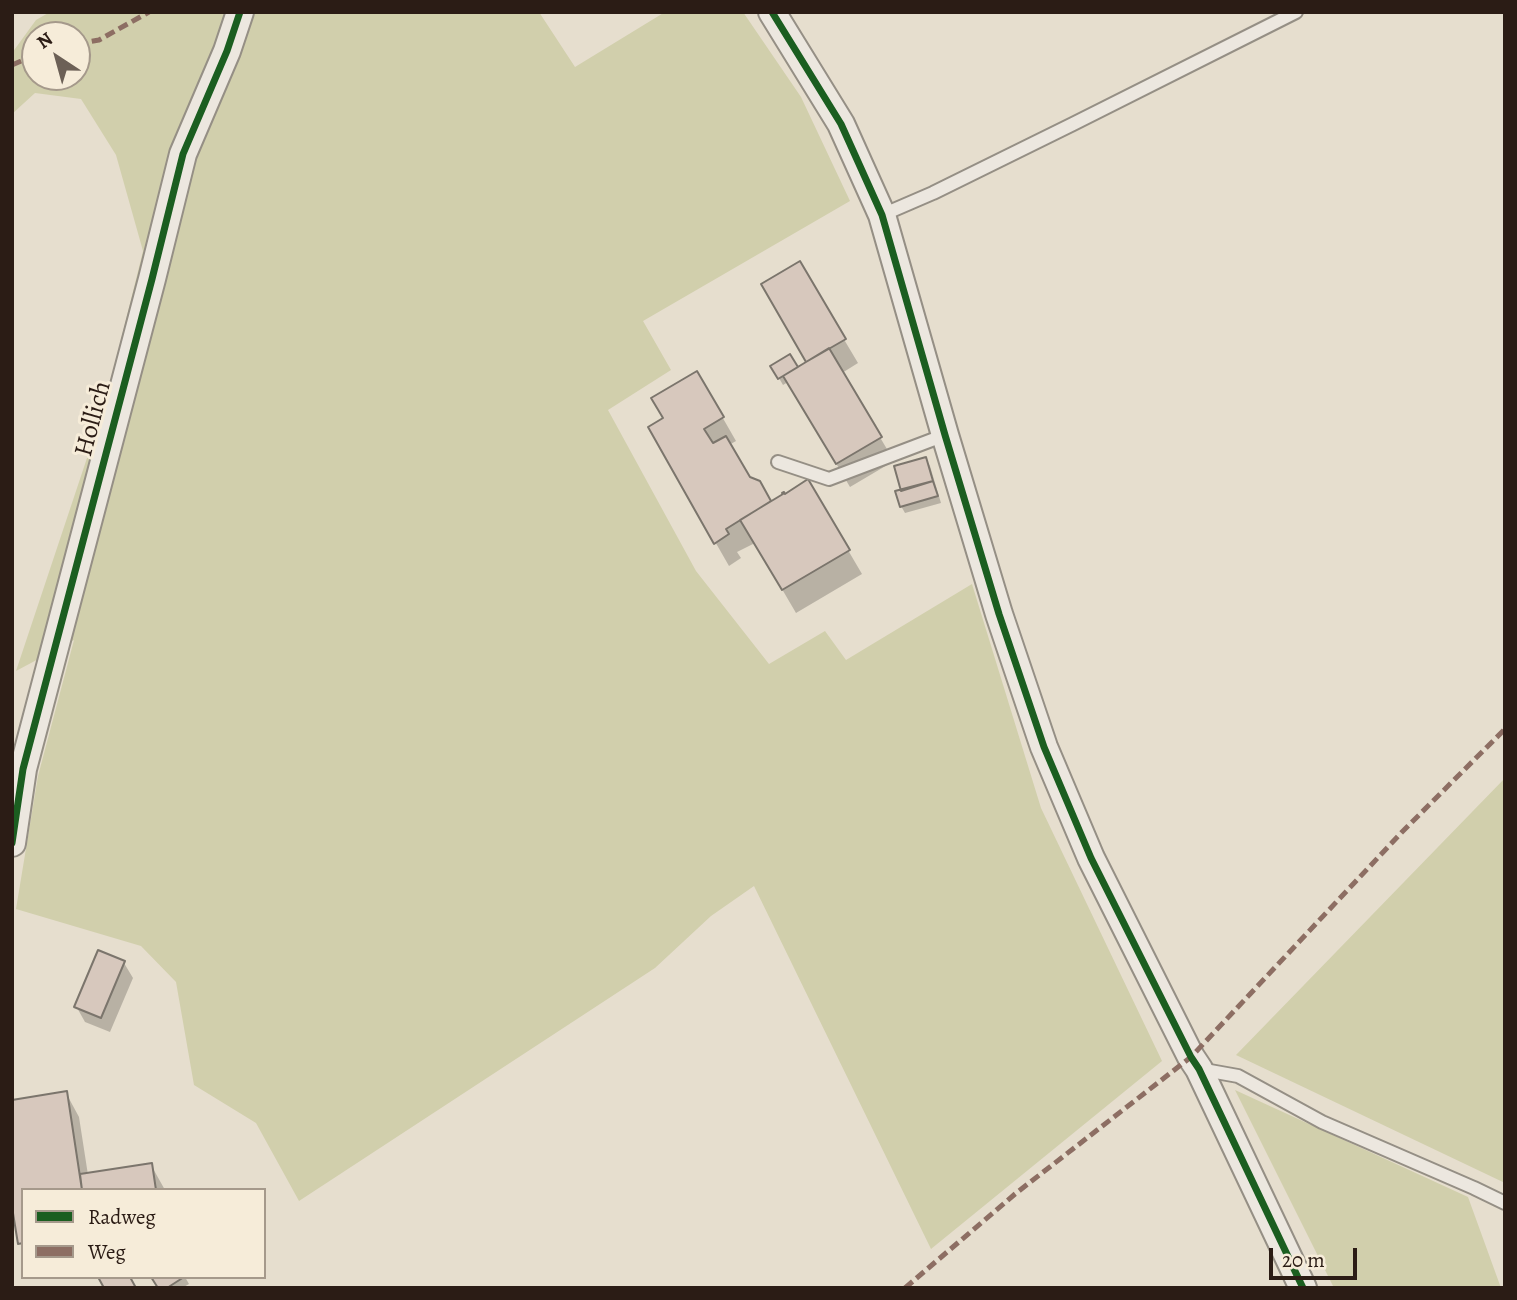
<!DOCTYPE html>
<html>
<head>
<meta charset="utf-8">
<style>
	body { margin:0 }
	#map { position:relative; width:1517px; height:1300px; overflow:hidden; background:#e6dece; font-family:Alegreya,serif }
	canvas { display:block }
	.frame { position:absolute; inset:0; border:14px solid #2b1c15; pointer-events:none }
	.legend { position:absolute; left:21px; top:1188px; width:245px; height:91px; box-sizing:border-box; background:#f6ecd9; border:2px solid #a5998b; margin:0; padding:9px 12px; list-style:none; font-size:21px; color:#2b1c15 }
	.legend li { display:flex; align-items:center; gap:14px; height:35px }
	.legend b { width:35px; border:2px solid #a5998b }
	.north { position:absolute; left:21px; top:21px; width:70px; height:70px; box-sizing:border-box; background:#f6ecd9; border:2px solid #a5998b; border-radius:50%; rotate:324deg; font-size:19px; font-weight:700; line-height:28px; text-align:center; color:#2b1c15 }
	.north::after { content:''; display:block; margin:auto; width:24px; height:32px; background:#6c6056; clip-path:polygon(50% 0,100% 100%,50% 72%,0 100%) }
	.scale { position:absolute; left:1269px; top:1248px; width:88px; height:32px; box-sizing:border-box; border:4px solid #2b1c15; border-top:0; padding-left:9px; font-size:21px; line-height:24px; white-space:nowrap; color:#2b1c15; -webkit-text-stroke:5px #f6ecd9; paint-order:stroke }
</style>
</head>
<body>
<div id="map">
<canvas width="1517" height="1300"></canvas>
<div class="frame"></div>
<ul class="legend">
<li><b style="height:9px;background:#1b5e20"></b>Radweg</li>
<li><b style="height:9px;background:#8d6e63"></b>Weg</li>
</ul>
<div class="north">N</div>
<div class="scale">20 m</div>
</div>
<script>
const context = document.querySelector('canvas').getContext('2d');
context.lineJoin = 'round';
function fill(path, color) { context.fillStyle = color; context.fill(path, 'evenodd'); }
const toPath = rows => new Path2D(rows.map(r => 'M' + r).join(''));
function stroke(path, color, width, dash) { context.strokeStyle = color; context.lineWidth = width; context.lineCap = dash ? 'butt' : 'round'; context.setLineDash(dash || []); context.stroke(path); }
function write(font, color, halo, rows, align = 'center') {
  context.font = font + ' Alegreya,serif'; context.lineWidth = 6; context.setLineDash([]); context.textBaseline = 'middle'; context.strokeStyle = halo; context.fillStyle = color; for (const [text, x, y, turn = 0] of rows) {
    context.save(); context.translate(x, y); context.rotate((+turn || 0) * Math.PI / 180); context.textAlign = isNaN(turn) ? turn : align; if (halo) context.strokeText(text, 0, 0); context.fillText(text, 0, 0); context.restore();
  }
}
fill(toPath([
	[50,12,539,12,575,67,665,12,743,12,801,97,850,201,643,321,671,370,608,410,696,571,769,664,825,631,846,660,972,584,1041,808,1162,1061,931,1249,754,886,711,916,655,968,299,1201,256,1123,194,1085,176,982,141,946,16,909,38,776,74,640,16,671,105,404,143,251,116,155,81,99,35,93,12,114,12,53,36,20],
	[35,35,77,35,77,77,35,77],
	[1505,778,1505,1183,1236,1055],
	[1235,1090,1468,1197,1501,1288,1334,1288]
]), '#d1cfac');
fill(toPath([
	[799,264,858,363,842,373,894,461,850,487,788,382,783,385,772,366,797,369,809,363],
	[697,373,736,441,729,445,749,479,758,482,771,503,808,482,862,574,796,613,755,543,737,552,741,558,729,566,650,428,665,419],
	[926,459,930,466,941,503,905,513,901,506,903,491],
	[124,963,133,978,110,1032,85,1022,76,1006],
	[66,1093,79,1117,88,1175,151,1165,165,1190,23,1190,23,1249,20,1243,12,1196],
	[153,1277,185,1277,189,1284,182,1288,160,1288]
]), '#0003');
const building = toPath([
	[800,261,846,339,806,362,761,284,800,261],
	[829,348,882,437,836,464,783,376,829,348],
	[790,354,798,367,778,379,770,366,790,354],
	[697,371,724,417,704,429,713,443,726,436,750,477,760,481,771,501,726,529,729,534,714,544,648,427,663,418,651,398,697,371],
	[926,457,933,481,901,491,894,466,926,457],
	[808,479,850,550,782,590,740,520,783,494,782,493,784,492,785,494,808,479],
	[933,481,938,496,900,507,895,491,933,481],
	[98,950,125,961,101,1018,74,1007,98,950],
	[67,1091,82,1190,23,1190,23,1243,18,1244,12,1207,12,1100,67,1091],
	[152,1163,156,1190,82,1190,80,1174,152,1163],
	[98,1277,130,1277,136,1288,104,1288,98,1277],
	[151,1277,184,1277,167,1288,158,1288,151,1277]
]);
fill(building, '#d7c8bd');
stroke(building, '#7b756c', 2);
const service = toPath([
	[882,215,933,193,1073,124,1296,12],
	[778,462,829,479,945,435],
	[1199,1069,1238,1076,1322,1122,1474,1188,1505,1203]
]);
const minor = toPath([
	[772,12,841,124,882,215,945,435,999,614,1044,747,1091,858,1191,1057,1199,1069,1303,1288],
	[12,843,23,769,152,279,183,154,227,51,240,12]
]);
stroke(service, '#958f85', 16);
stroke(minor, '#958f85', 30);
stroke(service, '#ece7df', 12);
stroke(minor, '#ece7df', 26);
stroke(toPath([
	[77,44,99,40,149,12],
	[12,65,35,55],
	[905,1288,1015,1194,1191,1057,1402,832,1505,729]
]), '#8d6e63', 5, [10, 5]);
stroke(toPath([
	[772,12,841,124,882,215,945,435,999,614,1044,747,1091,858,1191,1057,1199,1069,1303,1288],
	[12,843,23,769,152,279,183,154,227,51,240,12]
]), '#1b5e20', 7);
write('26px', '#2b1c15', '#f6ecd9', [
	["Hollich",94,419,-75]
]);
</script>
</body>
</html>
